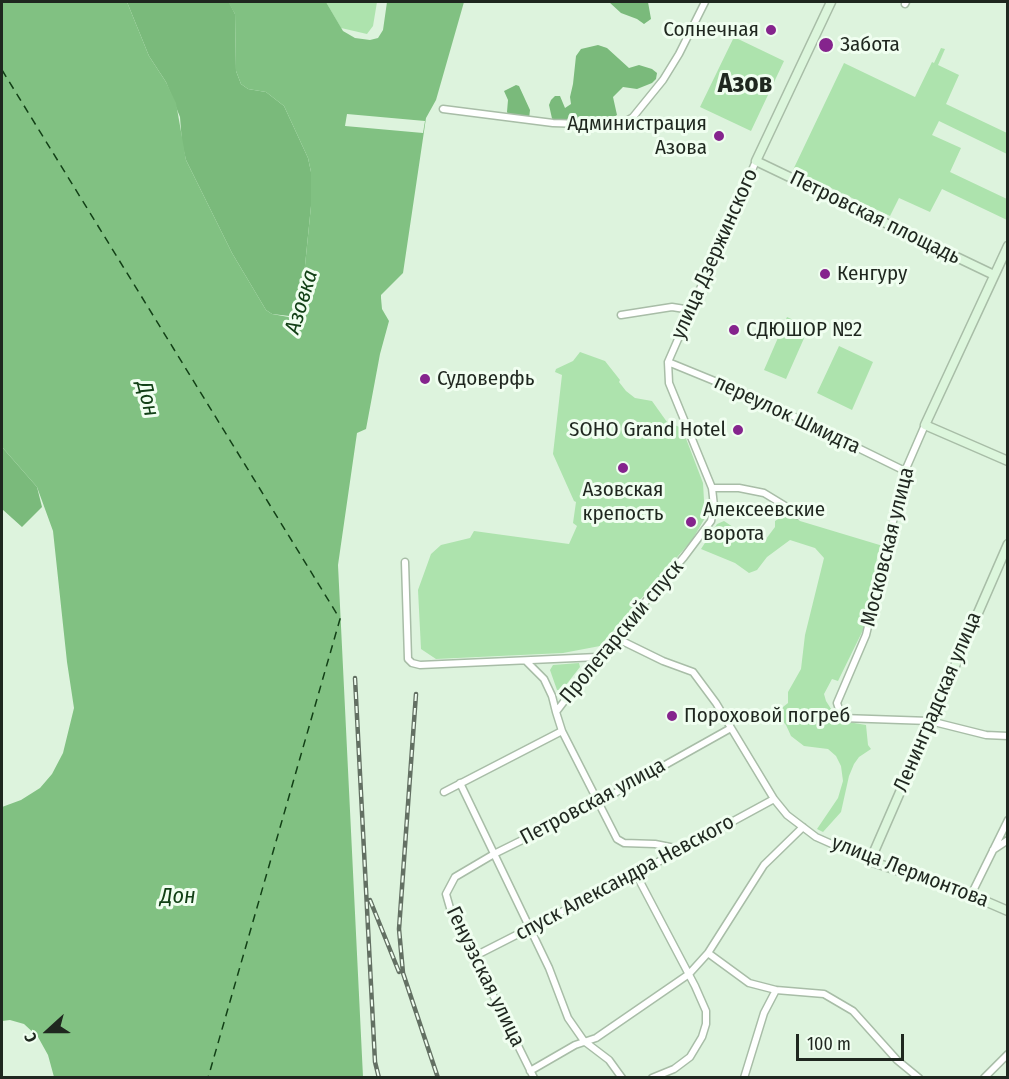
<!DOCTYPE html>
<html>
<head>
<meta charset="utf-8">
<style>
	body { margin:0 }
	#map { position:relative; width:1009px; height:1079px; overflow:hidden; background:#ddf3dd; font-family:"Fira Sans Condensed",sans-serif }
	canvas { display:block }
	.frame { position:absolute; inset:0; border:3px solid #1f271f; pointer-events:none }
	.north { position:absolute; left:18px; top:1001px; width:60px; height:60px; -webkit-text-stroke:4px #f0fef0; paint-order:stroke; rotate:249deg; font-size:16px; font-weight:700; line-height:24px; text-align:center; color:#1f271f }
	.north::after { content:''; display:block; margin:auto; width:21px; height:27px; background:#1f271f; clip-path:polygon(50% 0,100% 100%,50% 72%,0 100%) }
	.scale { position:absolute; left:796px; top:1034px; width:108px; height:27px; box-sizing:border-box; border:3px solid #1f271f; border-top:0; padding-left:8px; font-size:18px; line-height:21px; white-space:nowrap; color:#1f271f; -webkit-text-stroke:4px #f0fef0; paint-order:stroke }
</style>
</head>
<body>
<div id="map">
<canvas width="1009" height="1079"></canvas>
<div class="frame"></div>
<div class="north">С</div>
<div class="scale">100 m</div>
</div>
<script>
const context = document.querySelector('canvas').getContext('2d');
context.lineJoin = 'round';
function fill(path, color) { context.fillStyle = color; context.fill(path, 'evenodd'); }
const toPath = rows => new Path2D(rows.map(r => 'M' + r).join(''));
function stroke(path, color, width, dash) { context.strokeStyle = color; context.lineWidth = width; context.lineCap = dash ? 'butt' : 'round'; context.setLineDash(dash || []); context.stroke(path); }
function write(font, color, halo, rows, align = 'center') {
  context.font = font + ' "Fira Sans Condensed",sans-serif'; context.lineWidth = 6; context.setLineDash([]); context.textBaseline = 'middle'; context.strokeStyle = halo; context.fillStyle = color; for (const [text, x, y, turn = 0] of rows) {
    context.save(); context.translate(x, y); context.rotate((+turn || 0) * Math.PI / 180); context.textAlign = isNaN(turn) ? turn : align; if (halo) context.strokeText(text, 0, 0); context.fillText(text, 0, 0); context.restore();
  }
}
fill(toPath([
	[326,2,377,2,373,26,367,34,341,28],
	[734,37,784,61,751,131,700,107],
	[941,48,945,49,938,65,959,75,946,104,1007,133,1007,154,939,121,932,135,961,148,950,172,1007,199,1007,220,942,189,930,212,899,198,890,216,793,170,844,63,915,97,932,62,934,63],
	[787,317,809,327,786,379,764,370],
	[839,346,873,362,852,410,817,393],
	[580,352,605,361,620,380,619,382,626,391,635,398,652,401,667,422,682,428,703,483,705,518,692,540,600,646,563,653,436,659,421,649,418,590,431,554,441,545,470,538,474,531,569,544,577,526,573,523,576,502,574,501,553,454,562,375,555,372,556,369,573,361],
	[789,512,800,521,883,546,877,558,864,628,838,681,832,679,824,694,826,701,835,715,842,721,866,725,868,745,871,749,859,757,854,764,849,776,841,812,823,832,817,829,838,798,843,781,841,766,836,756,828,749,804,746,791,736,786,725,777,715,778,711,788,703,788,692,801,669,805,635,824,558,815,548,790,540,767,557,757,570,749,573,735,563,701,549,717,524,724,521,754,541,763,543,775,527,775,521],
	[579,663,580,667,562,690,557,690,550,670,553,665]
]), '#ade3ad');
fill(toPath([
	[127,2,229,2,235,14,236,71,241,84,248,89,266,92,284,106,308,158,311,172,311,206,300,315,298,317,272,314,266,310,232,253,186,160,182,143,180,117,166,82,149,56],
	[609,2,648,2,651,19,644,24,637,19,621,13],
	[598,45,607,48,629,68,639,65,652,69,657,73,656,79,652,83,637,89,623,87,613,97,617,115,599,126,590,129,575,129,553,123,549,105,551,100,555,96,560,96,565,108,571,104,570,97,573,84,576,56,581,49],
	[516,85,519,86,530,110,529,119,511,120,507,112,508,100,504,91],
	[2,447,37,487,42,507,22,527,2,509]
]), '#7aba7b');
fill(toPath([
	[2,2,127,2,149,56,166,82,176,103,186,160,232,253,266,310,272,314,294,318,300,315,311,206,311,172,308,158,284,106,266,92,248,89,241,84,236,71,235,14,228,2,326,2,343,31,355,38,370,40,378,38,383,30,387,2,464,2,436,100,426,118,403,273,381,295,381,298,382,309,389,321,380,354,366,429,357,433,338,565,363,1077,54,1077,48,1055,38,1037,24,1024,10,1020,2,1021,2,807,21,800,40,788,52,774,63,753,74,708,67,662,53,531,37,487,2,447]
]), '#81c182');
fill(toPath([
	[347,114,425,121,423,133,345,126]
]), '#ddf3dd');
stroke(toPath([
	[2,70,340,619,208,1078]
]), '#124016', 1.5, [8, 6]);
const street = toPath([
	[905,4,906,2],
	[443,109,553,123,612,125,623,123,633,117,663,80,679,54,705,2],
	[621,315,672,307,691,310],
	[668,362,756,398,905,471],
	[925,425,905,471,866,635,837,703,842,718,930,721,986,735,1008,736],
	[712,488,739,488,764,493,787,507,797,515],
	[405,562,408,659,412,663,420,665,598,657],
	[616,638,663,661,693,672,716,703,774,799,787,815,816,837,870,861],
	[526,661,544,679,552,696,556,712],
	[460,783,549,968,568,1018,584,1041,609,1060,622,1078],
	[444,792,562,731],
	[680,849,655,844,624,843,617,839,562,731,556,712,598,657,684,557,711,521,714,506,712,488,669,383,668,362,756,161],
	[993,850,1008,840],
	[636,874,695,986,706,1011,706,1024,702,1037,690,1057,674,1069,652,1078],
	[971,895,1008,820],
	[708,953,749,983,776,990,824,994,853,1011,897,1060,919,1078],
	[475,956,636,874,774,799],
	[530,1071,575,1045,596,1038,689,974,708,953,764,865,803,827],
	[534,1078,450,908,446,894,455,877,494,854,599,802,731,728],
	[744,1078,764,1013,776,990],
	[984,1078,1008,1054]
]);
const secondary = toPath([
	[831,2,756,161,994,275],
	[1008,246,925,425,1008,461],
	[1008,544,870,861,971,895,1008,911]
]);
stroke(street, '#a8bda7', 9);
stroke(secondary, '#a8bda7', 11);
stroke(street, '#fff', 6);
stroke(secondary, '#dcf6dc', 8);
const rail = toPath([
	[355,678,375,1062,379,1078],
	[416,694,399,929,403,973,438,1078],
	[370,900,399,972]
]);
stroke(rail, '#637063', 4.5);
stroke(rail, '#f0fef0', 2, [7]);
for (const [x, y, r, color] of [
	[771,30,6,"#85248d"],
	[826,45,8,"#85248d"],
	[719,136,6,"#85248d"],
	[825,274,6,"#85248d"],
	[734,330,6,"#85248d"],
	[425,379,6,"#85248d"],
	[738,430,6,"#85248d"],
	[623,468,6,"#85248d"],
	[691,522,6,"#85248d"],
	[672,716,6,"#85248d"]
]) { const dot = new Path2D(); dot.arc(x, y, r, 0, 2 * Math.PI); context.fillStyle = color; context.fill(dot); stroke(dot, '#f0fef0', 2); }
write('21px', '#1f271f', '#f0fef0', [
	["Солнечная",759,30,"right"],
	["Забота",840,45],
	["Администрация",707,124,"right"],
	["Азова",707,148,"right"],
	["Кенгуру",837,274],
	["СДЮШОР №2",746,330],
	["Судоверфь",437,379],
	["SOHO Grand Hotel",726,430,"right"],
	["Азовская",623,490,"center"],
	["крепость",623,514,"center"],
	["Алексеевские",703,510],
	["ворота",703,534],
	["Пороховой погреб",684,716]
], 'left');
write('21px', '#1f271f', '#f0fef0', [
	["Петровская площадь",875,218,26],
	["улица Дзержинского",715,254,-66],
	["переулок Шмидта",787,415,25],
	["Московская улица",888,547,-76],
	["Пролетарский спуск",622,632,-50],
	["Ленинградская улица",938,702,-67],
	["Петровская улица",593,802,-28],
	["улица Лермонтова",910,872,21],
	["спуск Александра Невского",625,878,-28],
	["Генуэзская улица",485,977,64]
]);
write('italic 22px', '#124016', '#f0fef0', [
	["Азовка",302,302,-73],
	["Дон",147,399,76],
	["Дон",178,897]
]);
write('bold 27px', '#1f271f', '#f0fef0', [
	["Азов",745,84]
]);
</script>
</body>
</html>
